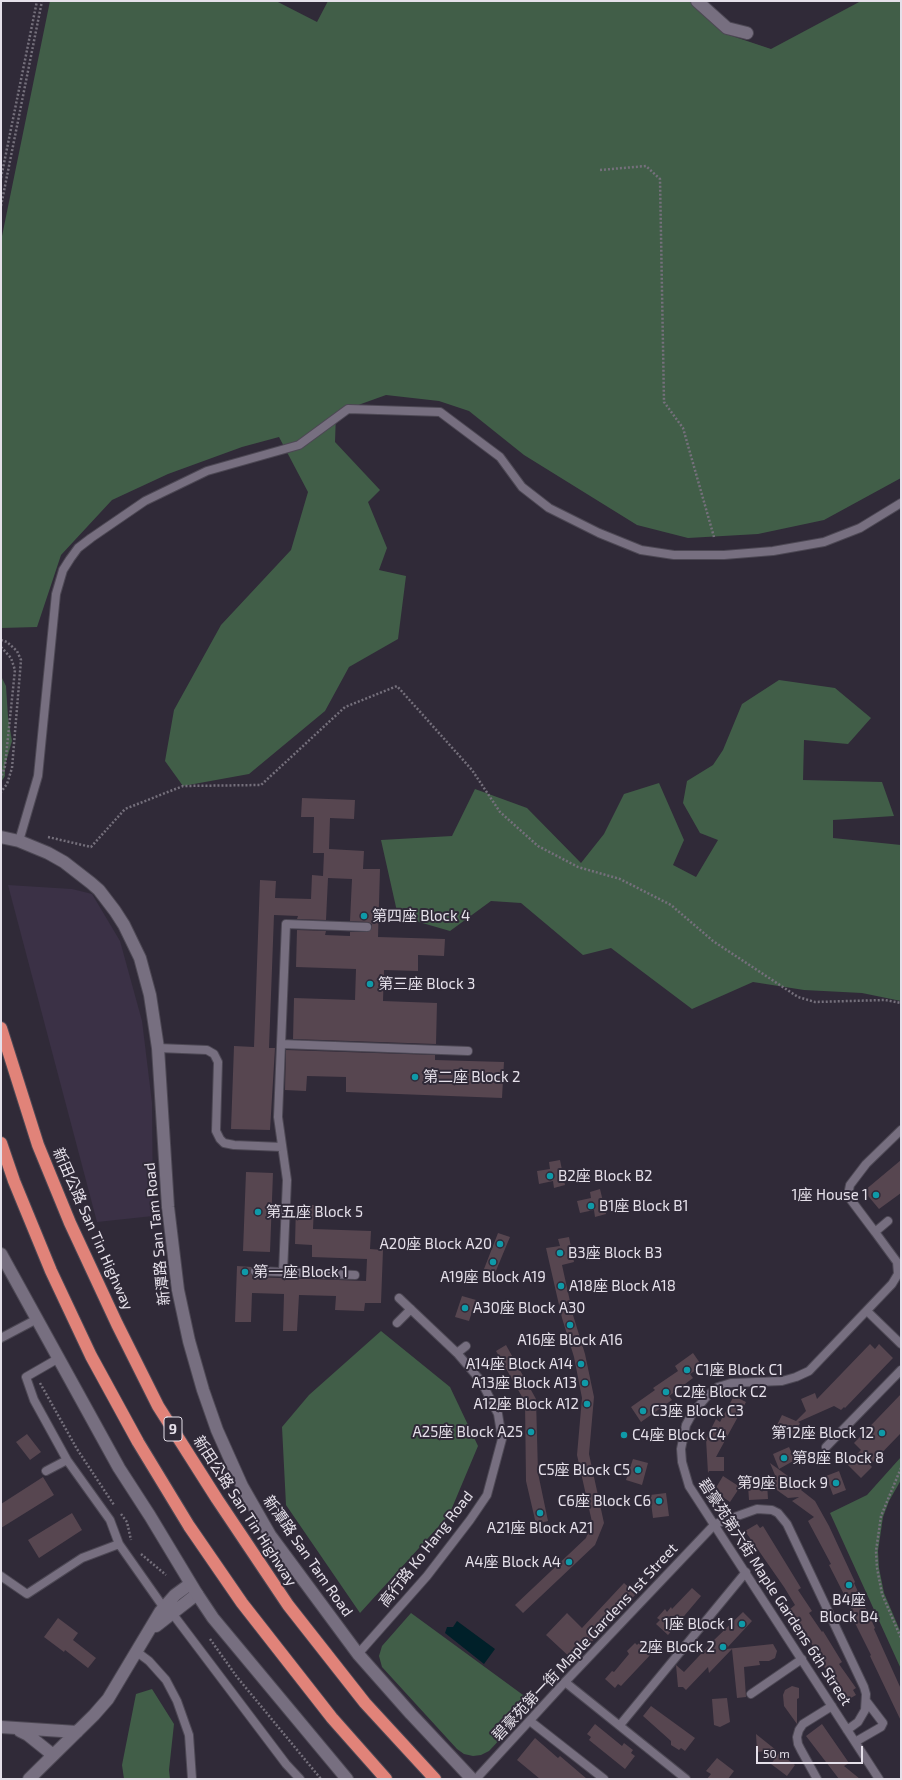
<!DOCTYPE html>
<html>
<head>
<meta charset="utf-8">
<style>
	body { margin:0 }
	#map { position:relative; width:902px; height:1780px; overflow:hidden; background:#302a38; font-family:"Exo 2",sans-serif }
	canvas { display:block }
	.frame { position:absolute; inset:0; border:2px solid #e5e0ea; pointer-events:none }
	.scale { position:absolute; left:756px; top:1746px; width:107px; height:18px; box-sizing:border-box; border:2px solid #e5e0ea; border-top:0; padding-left:5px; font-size:12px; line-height:14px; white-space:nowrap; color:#e5e0ea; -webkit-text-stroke:3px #302a38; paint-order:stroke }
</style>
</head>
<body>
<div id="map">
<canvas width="902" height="1780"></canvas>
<div class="frame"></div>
<div class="scale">50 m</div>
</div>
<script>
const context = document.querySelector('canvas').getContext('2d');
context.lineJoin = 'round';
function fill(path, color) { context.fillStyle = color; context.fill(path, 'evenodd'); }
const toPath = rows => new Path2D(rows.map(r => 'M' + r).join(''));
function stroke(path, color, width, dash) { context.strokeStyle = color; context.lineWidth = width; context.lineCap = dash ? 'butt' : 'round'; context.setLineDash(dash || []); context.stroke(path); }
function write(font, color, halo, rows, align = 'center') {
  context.font = font + ' "Exo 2","Noto Sans TC",sans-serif'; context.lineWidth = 4; context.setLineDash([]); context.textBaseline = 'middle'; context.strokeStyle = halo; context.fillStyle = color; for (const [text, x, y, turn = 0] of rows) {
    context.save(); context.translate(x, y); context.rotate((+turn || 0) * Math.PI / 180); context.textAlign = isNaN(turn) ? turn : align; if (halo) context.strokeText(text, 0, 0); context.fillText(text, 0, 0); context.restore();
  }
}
fill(toPath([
	[8,885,72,889,92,894,120,941,142,1021,152,1103,153,1216,97,1222]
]), '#3b3146');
fill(toPath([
	[50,1,276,1,317,22,328,1,691,1,726,34,771,49,861,1,901,1,901,478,824,520,758,534,688,538,637,525,524,455,469,411,439,401,386,395,336,413,335,442,380,490,368,502,387,548,379,570,406,576,398,639,349,667,325,711,249,774,183,786,165,761,174,710,221,625,291,550,308,492,279,437,242,447,168,474,112,500,61,555,37,627,1,628,1,241],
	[1,676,6,686,8,717,12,741,5,765,5,776,1,782],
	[779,680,835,688,871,718,848,744,804,740,803,780,882,782,894,816,833,820,833,838,901,845,901,1001,862,993,804,990,753,982,692,1009,611,948,583,955,521,903,491,901,450,931,398,916,381,840,452,836,475,789,527,808,581,863,604,834,624,794,659,783,684,840,673,865,696,877,718,840,700,833,683,803,687,781,713,765,723,750,742,704],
	[381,1331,450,1387,478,1446,449,1515,360,1613,286,1505,282,1427,309,1395],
	[901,1457,901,1480,889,1501,883,1517,878,1551,879,1568,884,1593,901,1633,901,1669,830,1513,867,1495],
	[411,1613,534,1703,489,1751,481,1755,473,1756,464,1754,457,1749,382,1667,379,1656,382,1646],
	[152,1689,174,1724,169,1770,170,1779,124,1779,122,1765,136,1694]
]), '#415e48');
fill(toPath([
	[457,1621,495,1649,484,1664,445,1633,447,1627,453,1627]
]), '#002029');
fill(toPath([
	[302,798,355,800,354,819,330,818,329,849,364,851,363,869,380,869,378,937,445,939,444,956,418,955,418,971,384,970,383,1001,437,1003,436,1044,293,1039,294,998,355,1000,356,969,296,967,297,930,326,931,325,935,350,936,350,932,367,932,372,928,372,924,368,922,350,921,352,879,328,878,326,920,297,919,298,916,274,915,269,1048,275,1048,270,1130,231,1129,234,1046,254,1047,260,880,276,881,275,898,311,899,312,875,323,876,324,853,313,853,314,817,301,817],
	[286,1050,435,1055,435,1060,504,1062,502,1098,346,1092,346,1077,307,1076,306,1091,285,1090],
	[560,1160,565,1185,554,1188,553,1181,539,1184,537,1171,550,1169,549,1162],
	[901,1160,901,1193,879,1209,864,1191],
	[246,1172,273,1173,270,1252,243,1251],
	[600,1189,606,1214,595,1217,594,1210,580,1213,577,1201,591,1198,590,1192],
	[296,1205,314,1205,313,1229,371,1231,370,1249,383,1250,381,1303,365,1303,364,1311,335,1310,336,1296,299,1295,297,1331,283,1331,284,1294,252,1293,251,1322,235,1322,237,1266,252,1267,250,1271,253,1277,366,1281,367,1259,312,1257,312,1245,295,1244],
	[498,1233,510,1237,495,1273,484,1269],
	[569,1237,574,1262,562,1265,573,1315,585,1354,594,1397,589,1454,604,1523,595,1545,523,1613,515,1605,586,1538,592,1522,577,1455,582,1398,574,1357,562,1318,546,1248,560,1246,558,1239],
	[462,1296,476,1300,469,1321,455,1317],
	[870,1344,875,1349,879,1344,893,1358,845,1408,844,1407,841,1410,834,1406,798,1422,800,1423,793,1438,775,1429,782,1415,796,1421,806,1411,801,1399,815,1393,817,1399],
	[506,1345,536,1399,538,1473,548,1521,536,1524,526,1481,525,1402,496,1351],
	[693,1353,702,1366,690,1374,693,1378,669,1396,672,1400,641,1422,631,1407,655,1390,653,1388,678,1371,675,1366],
	[901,1394,901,1433,870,1465,872,1467,861,1478,847,1464,861,1450,854,1443],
	[734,1396,746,1402,716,1457,724,1457,724,1471,709,1471,708,1473,706,1439,716,1419,720,1422],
	[27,1434,41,1452,30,1460,16,1442],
	[789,1447,795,1460,779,1469,773,1454],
	[633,1459,648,1463,642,1485,626,1480],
	[770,1463,803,1487,801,1490,815,1501,829,1526,855,1582,854,1583,875,1628,874,1629,901,1689,901,1721,870,1656,871,1655,849,1611,852,1610,829,1565,831,1564,808,1521,814,1517,792,1501,799,1497,788,1498,767,1483,768,1499,749,1500,748,1486,753,1486,753,1482,777,1480],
	[839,1471,846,1490,833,1495,826,1476],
	[723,1476,740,1487,730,1502,714,1491],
	[43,1477,54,1495,1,1528,1,1504],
	[666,1493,669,1516,653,1518,650,1495],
	[72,1513,82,1530,39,1558,28,1540],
	[757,1524,760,1528,763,1526,801,1588,798,1590,812,1611,809,1613,822,1632,823,1631,842,1662,839,1664,856,1688,853,1690,856,1695,844,1702,834,1686,835,1684,820,1660,821,1659,790,1609,795,1605,784,1587,745,1531],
	[624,1583,636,1594,574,1661,546,1635,567,1613,582,1628],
	[692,1588,701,1596,668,1635,656,1624,660,1620,657,1618,665,1609,667,1612,671,1607,672,1609],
	[743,1612,752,1621,726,1649,773,1644,777,1651,775,1658,769,1661,759,1661,760,1665,744,1667,746,1697,737,1698,732,1649,709,1673,708,1667,686,1690,683,1687,678,1687,676,1665,684,1672,714,1640],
	[58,1618,78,1633,73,1640,96,1658,88,1668,65,1650,64,1652,44,1637],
	[641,1641,653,1652,621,1686,618,1684,615,1688,605,1679,612,1671,614,1672,629,1654,627,1651,635,1643,637,1645],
	[792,1686,799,1688,799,1698,797,1699,797,1724,784,1706,783,1695,785,1690],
	[727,1698,730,1722,720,1727,714,1725,712,1699],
	[651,1706,695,1738,685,1751,681,1748,679,1750,671,1745,671,1741,643,1716],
	[595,1724,622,1746,624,1743,633,1750,631,1753,635,1756,625,1769,589,1740,591,1737,587,1734],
	[822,1724,849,1763,844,1766,860,1779,839,1779,806,1736],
	[756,1734,776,1750,757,1752],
	[535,1738,558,1758,560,1756,587,1779,540,1779,517,1760],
	[779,1753,795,1765,787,1776,771,1764],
	[717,1758,734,1771,728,1779,707,1779,711,1774,706,1771]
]), '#574650');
const lane = toPath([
	[19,841,38,776,56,594,63,570,70,559,78,548,91,538,145,501,207,471,299,445,348,409,440,412,500,457,522,487,549,508,599,533,641,550,674,555,724,555,773,551,824,542,860,528,901,503],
	[281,1044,468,1051],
	[158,1048,207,1050,214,1054,218,1062,216,1131,220,1139,224,1143,234,1145,282,1147],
	[875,1232,851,1200,849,1190,850,1185,866,1164,901,1130],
	[255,1271,355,1275],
	[283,1272,287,1180,278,1117,286,924,367,927],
	[867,1311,901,1344],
	[397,1323,411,1309],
	[1,1338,37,1319],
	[457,1353,466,1346],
	[59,1358,26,1377,34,1400,67,1460,110,1520,119,1544,164,1608,172,1613,286,1764,300,1779],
	[826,1447,901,1370],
	[46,1471,67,1460],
	[1,1576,27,1594,82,1558,119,1544],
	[137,1652,149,1661,166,1680,177,1701,189,1735,192,1779],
	[358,1654,427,1576,470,1520,487,1495,502,1439,498,1414,481,1381,457,1353,399,1298],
	[565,1682,686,1779],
	[751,1694,802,1659],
	[530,1721,604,1779],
	[620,1725,746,1572],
	[855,1742,881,1727,883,1723,867,1702],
	[476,1779,565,1682,715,1524,757,1509,772,1510,778,1513,787,1524,864,1687,866,1694,865,1710,858,1722,847,1730],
	[817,1779,801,1750,798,1744,797,1737,799,1730,803,1724,832,1706],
	[879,1779,689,1486,682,1462,681,1449,686,1425,692,1414,708,1395,718,1387,731,1383,782,1381,796,1377,809,1371,892,1284,898,1274,897,1262,875,1232,888,1221]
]);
const street = toPath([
	[697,1,727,28,747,33],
	[156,1626,197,1594],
	[1,1727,77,1732],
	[20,1731,28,1735,53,1755],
	[29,1779,94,1715,108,1699,160,1612,175,1595,190,1584]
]);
const secondary = toPath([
	[1,837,19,841,48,853,64,862,91,883,99,890,115,911,124,925,140,958,150,995,158,1048,168,1207,178,1290,189,1341,203,1390,217,1430,242,1486,270,1535,358,1654,411,1714,472,1779],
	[1,1254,119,1468,150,1516,197,1594,213,1618,347,1779]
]);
const highway = toPath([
	[1,1028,38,1145,70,1223,117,1324,158,1406,217,1499,288,1605,365,1703,435,1779],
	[1,1143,14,1181,51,1271,91,1356,138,1442,189,1526,242,1603,332,1718,386,1779]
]);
stroke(lane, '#4d4854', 10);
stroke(street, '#4d4854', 14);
stroke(secondary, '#4d4854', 14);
stroke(highway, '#4d4854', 14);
stroke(toPath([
	[600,170,646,166,660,179,664,402,683,428,714,537],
	[1,178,37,1],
	[1,206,42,1],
	[1,640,7,642,17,651,21,660,12,768,7,784,1,792],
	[1,647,11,658,15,670,5,766,1,778],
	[48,837,91,847,125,809,183,786,261,785,345,707,397,686,472,770,500,812,538,846,578,867,620,879,671,905,713,941,798,997,815,1002,885,1000,901,1003],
	[40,1383,77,1449,114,1505],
	[901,1468,881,1516,876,1551,877,1568,882,1594,901,1638],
	[121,1514,127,1522,131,1540],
	[141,1554,166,1575],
	[210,1639,237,1677,321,1779]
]), '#75707c', 2.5, [2, 2]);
stroke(lane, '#776f80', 8);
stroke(street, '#776f80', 12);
stroke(secondary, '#776f80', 12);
stroke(highway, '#e18379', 12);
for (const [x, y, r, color] of [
	[364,916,4,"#0f9aa8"],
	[370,984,4,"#0f9aa8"],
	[415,1077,4,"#0f9aa8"],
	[550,1176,4,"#0f9aa8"],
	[876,1195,4,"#0f9aa8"],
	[591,1206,4,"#0f9aa8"],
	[258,1212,4,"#0f9aa8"],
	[500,1244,4,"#0f9aa8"],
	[560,1253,4,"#0f9aa8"],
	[493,1262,4,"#0f9aa8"],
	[245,1272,4,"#0f9aa8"],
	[561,1286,4,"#0f9aa8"],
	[465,1308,4,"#0f9aa8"],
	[570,1325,4,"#0f9aa8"],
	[581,1364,4,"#0f9aa8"],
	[687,1370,4,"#0f9aa8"],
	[585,1383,4,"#0f9aa8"],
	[666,1392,4,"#0f9aa8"],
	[587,1404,4,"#0f9aa8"],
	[643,1411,4,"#0f9aa8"],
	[531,1432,4,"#0f9aa8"],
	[882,1433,4,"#0f9aa8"],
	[624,1435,4,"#0f9aa8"],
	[784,1458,4,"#0f9aa8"],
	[638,1470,4,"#0f9aa8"],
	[836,1483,4,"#0f9aa8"],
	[659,1501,4,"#0f9aa8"],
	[540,1513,4,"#0f9aa8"],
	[569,1562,4,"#0f9aa8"],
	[849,1585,4,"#0f9aa8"],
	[742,1624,4,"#0f9aa8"],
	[723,1647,4,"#0f9aa8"]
]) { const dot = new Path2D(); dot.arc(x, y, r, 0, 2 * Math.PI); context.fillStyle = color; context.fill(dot); stroke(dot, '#302a38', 1.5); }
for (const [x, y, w] of [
	[173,1429,18]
]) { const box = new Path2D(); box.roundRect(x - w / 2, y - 12, w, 24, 3); context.fillStyle = '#302a38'; context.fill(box); stroke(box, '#e5e0ea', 1); }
write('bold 14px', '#e5e0ea', null, [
	["9",173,1429]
]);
write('15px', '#e5e0ea', '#302a38', [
	["第四座 Block 4",372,916],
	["第三座 Block 3",378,984],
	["第二座 Block 2",423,1077],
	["B2座 Block B2",558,1176],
	["1座 House 1",868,1195,"right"],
	["B1座 Block B1",599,1206],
	["第五座 Block 5",266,1212],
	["A20座 Block A20",492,1244,"right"],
	["B3座 Block B3",568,1253],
	["第一座 Block 1",253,1272],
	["A19座 Block A19",493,1277,"center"],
	["A18座 Block A18",569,1286],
	["A30座 Block A30",473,1308],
	["A16座 Block A16",570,1340,"center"],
	["A14座 Block A14",573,1364,"right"],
	["C1座 Block C1",695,1370],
	["A13座 Block A13",577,1383,"right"],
	["C2座 Block C2",674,1392],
	["A12座 Block A12",579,1404,"right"],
	["C3座 Block C3",651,1411],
	["A25座 Block A25",523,1432,"right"],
	["第12座 Block 12",874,1433,"right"],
	["C4座 Block C4",632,1435],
	["第8座 Block 8",792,1458],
	["C5座 Block C5",630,1470,"right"],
	["第9座 Block 9",828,1483,"right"],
	["C6座 Block C6",651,1501,"right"],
	["A21座 Block A21",540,1528,"center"],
	["A4座 Block A4",561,1562,"right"],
	["B4座",849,1600,"center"],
	["Block B4",849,1617,"center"],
	["1座 Block 1",734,1624,"right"],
	["2座 Block 2",715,1647,"right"]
], 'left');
write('15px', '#e5e0ea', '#302a38', [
	["新田公路 San Tin Highway",93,1229,66],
	["新潭路 San Tam Road",157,1234,-96],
	["新田公路 San Tin Highway",245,1511,57],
	["高行路 Ko Hang Road",426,1549,-52],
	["新潭路 San Tam Road",308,1556,55],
	["碧豪苑第六街 Maple Gardens 6th Street",775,1592,57],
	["碧豪苑第一街 Maple Gardens 1st Street",585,1642,-47]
]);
</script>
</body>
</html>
